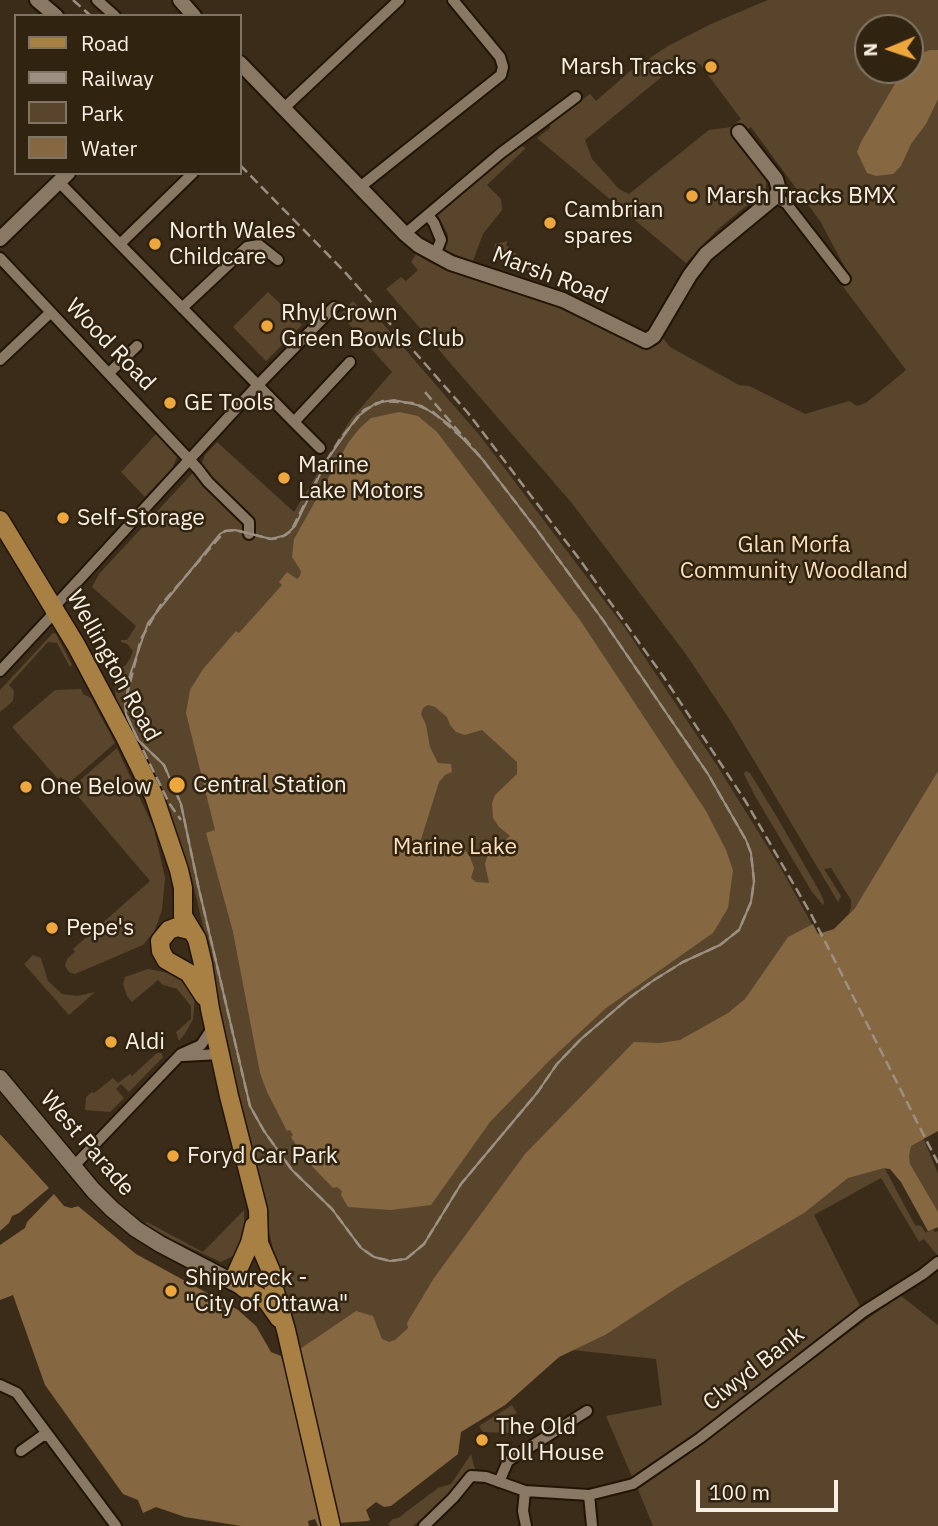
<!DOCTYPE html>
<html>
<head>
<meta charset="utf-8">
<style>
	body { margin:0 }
	#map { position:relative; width:938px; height:1526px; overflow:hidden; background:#3b2c1a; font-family:"IBM Plex Sans",sans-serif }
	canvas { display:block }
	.legend { position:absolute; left:14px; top:14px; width:228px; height:161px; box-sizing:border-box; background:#302310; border:2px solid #807565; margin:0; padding:9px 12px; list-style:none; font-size:21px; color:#f8efe4 }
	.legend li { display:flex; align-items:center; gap:14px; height:35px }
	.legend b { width:35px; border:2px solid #807565 }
	.north { position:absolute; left:854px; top:14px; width:70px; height:70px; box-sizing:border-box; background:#302310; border:2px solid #807565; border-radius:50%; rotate:268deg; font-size:19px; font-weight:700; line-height:28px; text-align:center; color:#f8efe4 }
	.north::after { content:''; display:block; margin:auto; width:24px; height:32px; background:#eea73d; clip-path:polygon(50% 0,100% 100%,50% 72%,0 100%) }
	.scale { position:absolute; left:696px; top:1480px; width:142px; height:32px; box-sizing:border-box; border:4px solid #f8efe4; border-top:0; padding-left:9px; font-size:21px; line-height:24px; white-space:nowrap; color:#f8efe4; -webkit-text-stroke:5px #302310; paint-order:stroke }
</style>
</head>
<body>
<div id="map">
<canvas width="938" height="1526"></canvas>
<ul class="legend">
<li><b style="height:9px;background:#a98044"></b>Road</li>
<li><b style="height:9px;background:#9c9082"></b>Railway</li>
<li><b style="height:19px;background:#58452c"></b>Park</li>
<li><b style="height:19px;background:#856841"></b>Water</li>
</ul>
<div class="north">N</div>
<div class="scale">100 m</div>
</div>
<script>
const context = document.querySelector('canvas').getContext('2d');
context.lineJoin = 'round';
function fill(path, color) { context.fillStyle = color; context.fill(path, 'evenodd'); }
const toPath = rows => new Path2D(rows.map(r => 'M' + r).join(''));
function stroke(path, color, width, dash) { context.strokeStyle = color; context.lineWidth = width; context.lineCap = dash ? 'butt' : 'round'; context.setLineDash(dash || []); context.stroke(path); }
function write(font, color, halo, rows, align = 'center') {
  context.font = font + ' "IBM Plex Sans",sans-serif'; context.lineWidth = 5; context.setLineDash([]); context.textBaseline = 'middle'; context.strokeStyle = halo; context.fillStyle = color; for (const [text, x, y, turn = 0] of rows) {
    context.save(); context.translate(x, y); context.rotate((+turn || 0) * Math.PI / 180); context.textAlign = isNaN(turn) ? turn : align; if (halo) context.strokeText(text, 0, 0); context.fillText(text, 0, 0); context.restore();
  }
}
fill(toPath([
	[768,0,938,0,938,771,891,852,855,908,848,914,851,908,851,900,831,868,824,869,841,896,838,902,730,720,685,653,571,502,386,289,401,277,406,281,418,270,411,262,416,254,431,263,572,311,642,347,655,346,663,338,670,347,739,385,749,386,805,414,849,401,857,406,866,403,906,370,838,280,848,273,820,221,751,127,739,136,762,167,766,181,766,190,718,229,686,263,537,138,550,128,550,123,590,94,596,101,629,72,668,46,711,24],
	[868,28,910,28,910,70,868,70],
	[699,63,741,119,731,127,709,130,629,194,619,189,592,159,585,140,670,70,684,68,697,69],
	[520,145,526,148,487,185,501,199,502,210,483,234,473,261,445,251,448,235,437,214],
	[508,241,506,245,541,275,493,260,495,244],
	[268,292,302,325,266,361,233,327],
	[353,301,372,322,378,318,481,437,625,628,718,767,780,867,824,946,408,1328,394,1351,300,1349,276,1262,236,1091,211,961,192,879,167,804,116,699,113,671,125,666,130,659,133,651,127,644,121,642,121,640,127,640,136,626,92,587,99,574,202,463,205,455,217,442,294,512,351,419,392,372,340,314],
	[157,433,177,457,172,469,145,497,121,472],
	[53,633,56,634,72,665,70,667,57,643,48,642,9,685,14,691,13,701,0,712,0,690],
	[81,689,83,694,91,698,115,743,68,784,61,777,58,779,12,727,55,690],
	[117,748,154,829,165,878,162,910,154,932,143,945,75,974,69,972,65,966,67,959,75,952,73,949,150,881,71,788],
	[745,771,750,773,777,817,821,894,824,902,823,905,812,892,755,796,744,774],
	[33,955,41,958,48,981,62,994,77,996,95,992,69,1015,24,964],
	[148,969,174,974,185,981,195,997,193,1019,186,1032,179,1041,176,1032,191,1019,191,1006,177,989,163,985,158,980,132,1002,127,996,123,984,125,977],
	[157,1053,161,1053,163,1057,129,1092,121,1084,116,1089,124,1098,110,1112,85,1110,86,1097,92,1092,94,1093,113,1078,118,1083,130,1074,132,1076],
	[920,1130,938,1174,938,1228,933,1229,935,1232,938,1231,938,1256,924,1239,919,1242,881,1178,814,1215,862,1310,673,1452,633,1479,606,1416,662,1405,656,1359,572,1350,559,1357,505,1405,487,1416,488,1401,493,1389],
	[885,1169,890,1169,901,1182,928,1231,926,1233,921,1226,915,1225],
	[244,1210,244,1229,239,1248,235,1255,221,1262,171,1239,145,1224,147,1222,203,1252],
	[900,1295,938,1325,938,1526,653,1526,637,1487],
	[512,1405,517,1413,508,1418,513,1426,509,1429,511,1433,483,1432,479,1426],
	[471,1454,475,1470,467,1474,446,1498,413,1526,390,1526,388,1524,393,1519,398,1518,438,1488,451,1484]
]), '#58452c');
fill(toPath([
	[930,50,938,50,938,99,926,124,911,144,901,166,893,174,876,176,867,173,857,152,861,142,903,70,910,70,910,60,915,55],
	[399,412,418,416,437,432,580,620,706,811,726,850,733,870,728,908,713,933,606,1008,550,1060,490,1122,431,1205,391,1210,348,1207,341,1195,342,1191,337,1187,333,1188,307,1161,291,1137,293,1135,290,1130,287,1131,267,1092,260,1073,233,932,206,833,215,830,186,713,190,690,203,669,236,631,239,633,282,585,279,582,287,572,297,579,300,576,301,571,292,557,294,539,348,443,359,429,371,418],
	[428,705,435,707,447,717,450,725,456,732,465,735,482,730,517,762,517,774,495,795,492,803,493,818,499,827,510,836,487,857,485,864,489,883,476,882,471,878,474,868,470,857,464,849,440,853,419,846,439,782,445,775,452,772,451,764,438,763,430,747,426,725,421,714,423,708],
	[938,771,938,1131,911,1146,909,1156,910,1164,938,1212,938,1227,928,1231,901,1182,890,1169,884,1168,848,1178,804,1213,683,1284,605,1335,559,1357,505,1405,461,1432,458,1454,391,1506,384,1507,376,1502,366,1510,370,1520,368,1521,338,1523,334,1506,318,1510,321,1526,318,1526,315,1519,308,1521,309,1526,241,1526,185,1517,156,1507,143,1513,138,1500,123,1494,45,1385,13,1295,0,1300,0,1134,71,1208,78,1206,136,1254,238,1310,256,1326,271,1352,281,1356,288,1379,305,1376,300,1349,356,1311,373,1316,382,1339,389,1342,395,1340,408,1328,407,1323,434,1278,525,1154,634,1042,660,1043,680,1040,728,1013,745,999,788,937,813,924,818,934,834,929,855,908]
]), '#856841');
fill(toPath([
	[0,1130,66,1203,76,1203,78,1206,71,1208,64,1206,54,1194,27,1222,25,1228,0,1245,0,1231,9,1223,12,1216,19,1213,49,1188,0,1134]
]), '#3b2c1a');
const minor = toPath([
	[97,0,115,16],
	[284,108,399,0],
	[59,182,294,422,350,362],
	[360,187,501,75,503,67,500,57,453,0],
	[775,197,786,203,845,279],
	[428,215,434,223,441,240,435,255],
	[405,234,501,153,576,97],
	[120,244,193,173],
	[0,258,198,469,208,482,249,522,249,534],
	[182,308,247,247,259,245,278,260],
	[0,360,50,313],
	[109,373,137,346],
	[294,422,320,448],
	[54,607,257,386,334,307],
	[0,671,56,611],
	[183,1056,220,1054],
	[73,1167,181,1054,201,1045,213,1027],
	[0,1385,17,1393,22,1400,116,1526],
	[21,1451,42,1436,48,1436],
	[499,1482,508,1461,587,1411],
	[525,1491,523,1511,526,1526],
	[589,1495,592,1526],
	[424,1526,453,1498,471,1476,486,1477,525,1491,589,1495,633,1484,700,1438,863,1312,923,1274,938,1262]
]);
const tertiary = toPath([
	[37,0,56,16],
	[180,0,194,16],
	[240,63,405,234,418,245,451,263,563,300,646,341,654,336,690,275,706,254,775,197,779,190,776,179,739,132],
	[0,239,68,173]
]);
const secondary = toPath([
	[0,1078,93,1190,112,1209,136,1229,160,1244,244,1288]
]);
const primary = toPath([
	[0,520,76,645,125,737,154,796,179,870,183,888,183,916,197,939,203,964,210,1009,229,1096,258,1210,259,1243,271,1271,271,1278,286,1330,331,1526],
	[189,930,177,927,169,930,160,941,161,951,166,960,189,973,204,996],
	[254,1226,250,1243,237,1272,238,1281,244,1288,267,1301,279,1318]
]);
stroke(minor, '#211404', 14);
stroke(tertiary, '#211404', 18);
stroke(secondary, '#211404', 19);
stroke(primary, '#211404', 21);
stroke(minor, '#897864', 10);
stroke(tertiary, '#897864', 14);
stroke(secondary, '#897864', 16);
stroke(primary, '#a98044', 18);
stroke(toPath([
	[394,400,422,406,449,424,483,460,537,530,603,620,708,774,746,840,751,853,754,881,751,902,739,930,720,945,683,962,654,980,629,998,581,1039,557,1064,537,1093,461,1184,424,1244,406,1259,390,1261,374,1257,361,1248,332,1209,292,1170,264,1131,250,1106,198,885,181,804,164,765,138,740,126,714,125,705,130,675,148,623,220,534,225,531,235,530,271,539,286,535,295,526,327,460,357,417,376,403,394,400]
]), '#9c9082', 2);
stroke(toPath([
	[73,0,91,16],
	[240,165,344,271,468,413,580,560,663,676,746,802,812,916,938,1163],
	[425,392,483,460,537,530,603,620,708,774,746,840,751,853,754,881,751,902,739,930,720,945,683,962,654,980,629,998,581,1039,557,1064,537,1093,461,1184,424,1244,406,1259,390,1261,374,1257,361,1248,332,1209,292,1170,264,1131,250,1106,198,885,181,804,164,765,138,740,126,714,126,699,141,639,160,606,225,531,235,530,271,539,280,538,291,531,327,460,340,439,364,410,383,401,412,403,433,412,467,442],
	[143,750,169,803,181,820]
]), '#9c9082', 2.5, [10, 5]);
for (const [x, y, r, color] of [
	[711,67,7,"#eea73d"],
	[692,196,7,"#eea73d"],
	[550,223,7,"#eea73d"],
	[155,244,7,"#eea73d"],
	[267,326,7,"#eea73d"],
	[170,403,7,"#eea73d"],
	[284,478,7,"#eea73d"],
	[63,518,7,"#eea73d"],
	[177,785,9,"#eea73d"],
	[26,787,7,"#eea73d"],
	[52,928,7,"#eea73d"],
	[111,1042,7,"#eea73d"],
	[173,1156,7,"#eea73d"],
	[171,1291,7,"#eea73d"],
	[482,1440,7,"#eea73d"]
]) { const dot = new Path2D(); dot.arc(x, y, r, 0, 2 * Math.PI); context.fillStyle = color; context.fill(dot); stroke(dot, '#302310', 2.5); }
write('23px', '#f8efe4', '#302310', [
	["Marsh Tracks",697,67,"right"],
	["Marsh Tracks BMX",706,196],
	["Cambrian",564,210],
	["spares",564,236],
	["North Wales",169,231],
	["Childcare",169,257],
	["Rhyl Crown",281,313],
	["Green Bowls Club",281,339],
	["GE Tools",184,403],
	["Marine",298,465],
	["Lake Motors",298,491],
	["Self-Storage",77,518],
	["Central Station",193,785],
	["One Below",40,787],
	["Pepe's",66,928],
	["Aldi",125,1042],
	["Foryd Car Park",187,1156],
	["Shipwreck -",185,1278],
	["\"City of Ottawa\"",185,1304],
	["The Old",496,1427],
	["Toll House",496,1453]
], 'left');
write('23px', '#f8efe4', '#302310', [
	["Marsh Road",550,276,21],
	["Wood Road",110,345,46],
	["Wellington Road",113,666,61],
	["West Parade",87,1144,49],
	["Clwyd Bank",754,1369,-38]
]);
write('23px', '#fbdeb9', '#302310', [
	["Glan Morfa",794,545],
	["Community Woodland",794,571],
	["Marine Lake",455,847]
]);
</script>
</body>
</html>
